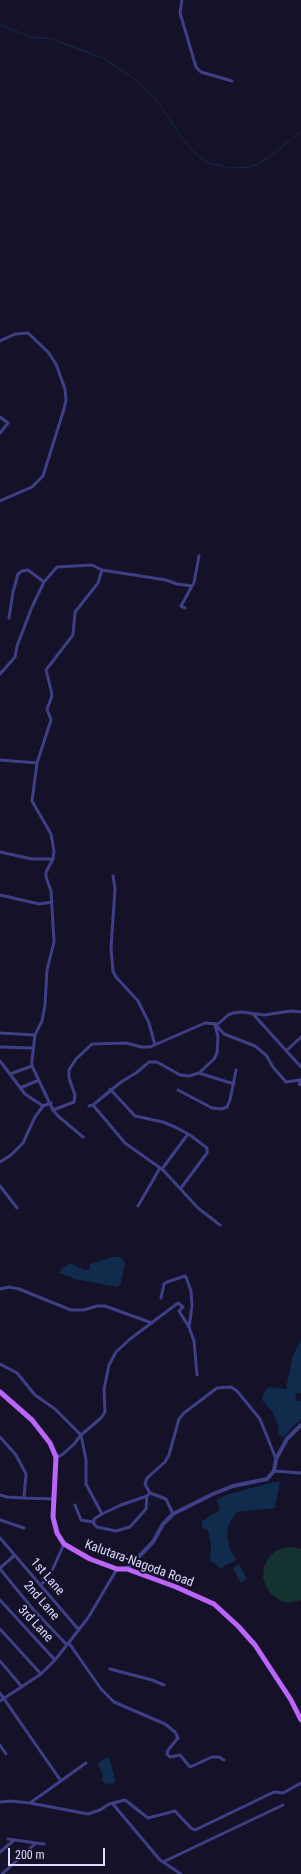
<!DOCTYPE html>
<html>
<head>
<meta charset="utf-8">
<style>
	body { margin:0 }
	#map { position:relative; width:301px; height:1874px; overflow:hidden; background:#141129; font-family:"Roboto Condensed",sans-serif }
	canvas { display:block }
	.scale { position:absolute; left:8px; top:1848px; width:97px; height:18px; box-sizing:border-box; border:2px solid #dcdafe; border-top:0; padding-left:5px; font-size:12px; line-height:14px; white-space:nowrap; color:#dcdafe; -webkit-text-stroke:3px #141129; paint-order:stroke }
</style>
</head>
<body>
<div id="map">
<canvas width="301" height="1874"></canvas>
<div class="scale">200 m</div>
</div>
<script>
const context = document.querySelector('canvas').getContext('2d');
context.lineJoin = 'round';
function fill(path, color) { context.fillStyle = color; context.fill(path, 'evenodd'); }
const toPath = rows => new Path2D(rows.map(r => 'M' + r).join(''));
function stroke(path, color, width, dash) { context.strokeStyle = color; context.lineWidth = width; context.lineCap = dash ? 'butt' : 'round'; context.setLineDash(dash || []); context.stroke(path); }
function write(font, color, halo, rows, align = 'center') {
  context.font = font + ' "Roboto Condensed",sans-serif'; context.lineWidth = 4; context.setLineDash([]); context.textBaseline = 'middle'; context.strokeStyle = halo; context.fillStyle = color; for (const [text, x, y, turn = 0] of rows) {
    context.save(); context.translate(x, y); context.rotate((+turn || 0) * Math.PI / 180); context.textAlign = isNaN(turn) ? turn : align; if (halo) context.strokeText(text, 0, 0); context.fillText(text, 0, 0); context.restore();
  }
}
fill(toPath([
	[291,1547,301,1549,301,1600,288,1603,279,1600,271,1594,266,1586,263,1577,264,1567,268,1559,274,1552,282,1548]
]), '#143230');
fill(toPath([
	[113,1257,120,1257,125,1262,121,1283,118,1287,74,1279,60,1273,60,1270,70,1263,85,1270,90,1269,90,1264],
	[301,1340,301,1393,297,1393,295,1397,297,1401,301,1401,301,1420,290,1429,285,1437,279,1435,278,1424,272,1411,262,1400,264,1393,268,1387,286,1389,293,1355],
	[273,1482,280,1482,275,1508,237,1512,231,1520,228,1527,227,1535,230,1550,236,1559,235,1561,220,1568,210,1560,211,1546,209,1534,208,1530,202,1528,202,1521,220,1510,217,1500,226,1495],
	[239,1564,247,1579,241,1583,233,1568],
	[109,1757,114,1776,115,1783,105,1784,102,1780,103,1776,98,1764,100,1761]
]), '#112b4d');
stroke(toPath([
	[0,25,31,37,52,39,89,53,103,58,132,77,155,98,187,145,198,156,209,163,232,168,249,167,258,164,271,156,301,131]
]), '#112b4d', 1);
stroke(toPath([
	[182,0,180,13,196,67,201,72,232,81],
	[0,341,15,334,28,333,48,352,56,364,65,389,66,400,64,409,43,476,32,487,0,501],
	[0,417,8,423,0,433],
	[185,608,181,606,192,586],
	[9,618,13,592,18,574,22,571,28,570,44,582],
	[0,674,15,657,17,646,32,607,44,582,57,567,92,565,102,570,166,580,177,584,192,586,194,583,199,556],
	[0,760,37,763,32,801,51,834,54,851,53,859,46,872,46,877,51,891,54,942,47,970,45,1005,42,1021,35,1035,32,1060,32,1066,53,1110,74,1102,75,1095,69,1078,69,1070,76,1059,92,1044,126,1043,142,1047,150,1047,205,1023,218,1024,228,1015,233,1013,242,1012,264,1015,291,1011,301,1012],
	[37,763,51,720,47,709,52,696,51,690,46,670,73,635,75,612,98,583,102,570],
	[0,852,32,859,53,859],
	[113,876,115,889,111,948,113,971,116,977,138,1001,149,1023,155,1045],
	[0,895,39,904,52,902],
	[253,1014,301,1067],
	[217,1026,224,1034,255,1046,266,1055,273,1067,286,1082,300,1080],
	[0,1033,35,1035],
	[0,1047,33,1048],
	[286,1051,301,1037],
	[0,1061,25,1094,43,1106],
	[199,1073,234,1084],
	[10,1074,32,1066],
	[301,1079,299,1084,301,1085],
	[20,1088,39,1080],
	[110,1089,135,1116,163,1122,175,1127,190,1135,207,1148,207,1153,181,1188],
	[178,1090,212,1108,222,1109,227,1107,230,1100,236,1070],
	[93,1105,125,1143,163,1170,198,1208,220,1225],
	[89,1106,93,1105,121,1082,136,1073,149,1062,157,1062,180,1075,189,1076,199,1073,214,1059,217,1053,218,1036,215,1025],
	[53,1110,58,1116,83,1137],
	[0,1162,11,1155,23,1143,35,1117,43,1106,51,1103],
	[162,1169,188,1134],
	[0,1186,17,1208],
	[138,1206,160,1168],
	[0,1289,9,1287,19,1289,71,1310,84,1310,97,1306,105,1306,152,1323],
	[161,1298,164,1284,167,1282,185,1276,186,1277,191,1291,192,1306,189,1327],
	[0,1364,17,1373,35,1395,55,1409,81,1435,86,1460,86,1484,102,1514],
	[0,1437,16,1455,26,1474,24,1498,54,1499],
	[56,1457,62,1455,74,1444,81,1435,101,1418,105,1412,104,1389,109,1365,116,1352,130,1339,178,1303,183,1307,179,1311,189,1327,194,1341,197,1375],
	[274,1471,301,1473],
	[0,1495,7,1497,24,1498],
	[147,1496,121,1505,102,1514,94,1519,94,1524,97,1527,116,1531,130,1527,146,1509,147,1496,150,1493],
	[75,1505,81,1520,93,1522],
	[173,1514,166,1499,150,1493,145,1484,147,1478,165,1462,169,1455,179,1419,184,1413,217,1388,231,1387,237,1391,260,1419,276,1459],
	[0,1520,24,1528],
	[0,1538,79,1630],
	[0,1568,15,1555],
	[0,1569,32,1608,67,1645],
	[41,1585,51,1573,64,1544],
	[0,1600,55,1660],
	[0,1629,41,1674],
	[69,1643,101,1689,114,1702,165,1724,175,1732,178,1738,168,1750,167,1754,170,1757,180,1755,190,1767,212,1757,219,1757,224,1760],
	[0,1661,22,1687],
	[110,1669,152,1680,164,1685],
	[0,1693,61,1781],
	[0,1701,41,1674,55,1660,88,1618,117,1569],
	[0,1745,6,1754],
	[0,1802,11,1801,30,1803,88,1814,100,1810,109,1804,125,1800,148,1818,175,1811,191,1828,195,1830,274,1792,283,1793,301,1783],
	[30,1803,86,1763],
	[112,1803,160,1860,181,1874],
	[8,1839,36,1843],
	[0,1852,13,1841],
	[163,1862,283,1805],
	[2,1874,36,1843,44,1844]
]), '#3e3f86', 3);
stroke(toPath([
	[127,1569,153,1542,163,1524,173,1514,213,1494,233,1486,267,1479,274,1471,276,1459,287,1439,301,1425]
]), '#3e3f86', 4);
stroke(toPath([
	[0,1392,32,1420,50,1443,56,1457,53,1517,57,1533,64,1544,90,1559,117,1569,127,1569,176,1587,214,1604,238,1626,255,1645,291,1700,301,1720]
]), '#bb65fa', 5);
write('13px', '#dcdafe', '#141129', [
	["Kalutara-Nagoda Road",139,1564,20],
	["1st Lane",47,1577,49],
	["2nd Lane",41,1601,49],
	["3rd Lane",35,1624,47]
]);
</script>
</body>
</html>
